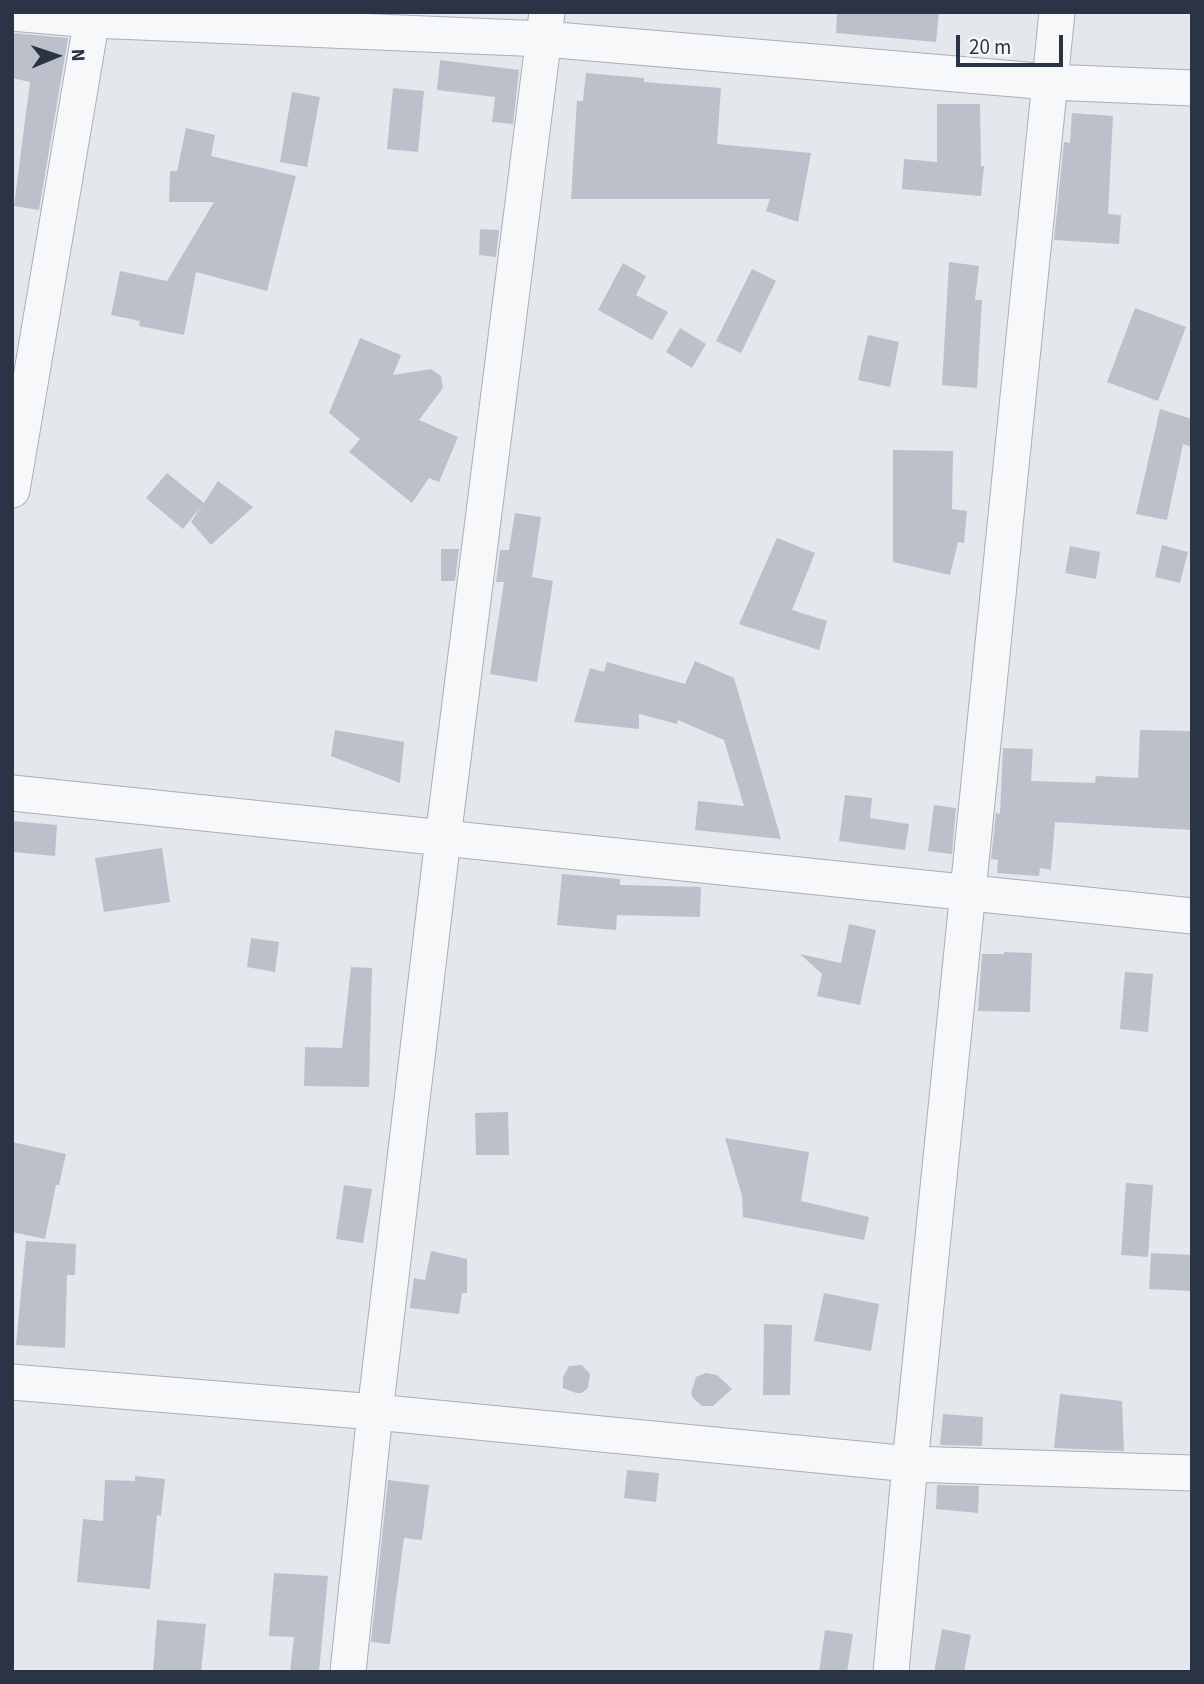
<!DOCTYPE html>
<html>
<head>
<meta charset="utf-8">
<style>
	body { margin:0 }
	#map { position:relative; width:1204px; height:1684px; overflow:hidden; background:#e4e7ec; font-family:"Source Sans 3",sans-serif }
	canvas { display:block }
	.frame { position:absolute; inset:0; border:14px solid #2b3445; pointer-events:none }
	.north { position:absolute; left:21px; top:21px; width:70px; height:70px; -webkit-text-stroke:5px #f4f6f9; paint-order:stroke; rotate:88deg; font-size:19px; font-weight:700; line-height:28px; text-align:center; color:#2b3445 }
	.north::after { content:''; display:block; margin:auto; width:24px; height:32px; background:#2b3445; clip-path:polygon(50% 0,100% 100%,50% 72%,0 100%) }
	.scale { position:absolute; left:956px; top:35px; width:107px; height:32px; box-sizing:border-box; border:4px solid #2b3445; border-top:0; padding-left:9px; font-size:21px; line-height:24px; white-space:nowrap; color:#2b3445; -webkit-text-stroke:5px #f4f6f9; paint-order:stroke }
</style>
</head>
<body>
<div id="map">
<canvas width="1204" height="1684"></canvas>
<div class="frame"></div>
<div class="north">N</div>
<div class="scale">20 m</div>
</div>
<script>
const context = document.querySelector('canvas').getContext('2d');
context.lineJoin = 'round';
function fill(path, color) { context.fillStyle = color; context.fill(path, 'evenodd'); }
const toPath = rows => new Path2D(rows.map(r => 'M' + r).join(''));
function stroke(path, color, width, dash) { context.strokeStyle = color; context.lineWidth = width; context.lineCap = dash ? 'butt' : 'round'; context.setLineDash(dash || []); context.stroke(path); }
fill(toPath([
	[837,12,939,12,936,42,836,33],
	[12,33,68,38,39,210,14,206,30,82,12,78],
	[440,60,519,70,513,124,492,122,495,97,437,90],
	[586,73,644,78,644,82,721,88,717,144,811,153,798,222,766,211,770,199,571,199,577,101,583,101],
	[393,88,424,91,418,152,387,149],
	[292,92,320,97,307,167,280,162],
	[937,104,980,104,981,166,984,166,981,196,902,189,904,159,937,162],
	[1072,113,1113,116,1108,214,1121,215,1119,244,1054,240,1064,142,1070,143],
	[186,128,215,135,211,156,296,176,267,291,196,272,184,335,139,326,140,321,111,315,120,271,167,281,214,202,169,202,170,171,177,171],
	[480,229,499,230,496,257,479,255],
	[949,262,979,266,975,300,982,300,977,388,942,385],
	[623,263,646,276,636,295,668,312,652,340,598,310],
	[752,269,776,281,741,353,716,341],
	[1135,308,1186,327,1158,401,1107,382],
	[680,328,706,344,692,368,666,352],
	[868,335,899,342,890,387,858,380],
	[360,338,401,355,393,375,431,369,441,376,443,388,419,420,458,437,439,482,429,478,412,503,349,452,360,439,329,413],
	[1160,409,1192,419,1192,447,1183,444,1167,520,1136,514],
	[893,450,953,451,952,509,967,511,964,543,958,542,950,575,893,562],
	[167,473,204,503,218,481,253,507,211,545,191,522,203,504,183,529,146,498],
	[515,513,541,517,532,577,553,581,537,682,490,674,504,582,496,582,500,550,509,550],
	[777,538,815,553,792,610,827,621,819,650,739,624],
	[1162,545,1188,552,1180,583,1155,577],
	[1070,546,1100,552,1096,579,1065,573],
	[441,549,459,549,455,581,441,581],
	[695,661,734,678,781,839,695,830,698,801,744,806,724,740,678,720,677,724,639,714,639,729,574,722,590,668,604,672,607,662,685,684],
	[335,730,404,742,400,783,331,756],
	[1140,730,1192,731,1192,830,1055,822,1051,870,1040,868,1039,876,997,873,998,860,991,859,996,813,1000,814,1003,748,1033,749,1031,781,1095,783,1096,776,1138,778],
	[845,795,872,798,870,818,909,824,905,850,839,841],
	[934,805,956,808,952,854,928,851],
	[12,821,57,825,55,856,12,852],
	[162,848,170,902,104,912,95,858],
	[562,874,620,879,620,885,701,887,700,917,617,915,616,930,557,925],
	[849,924,876,930,860,1005,817,996,822,974,800,954,841,963],
	[251,938,279,942,275,972,247,967],
	[1004,952,1032,953,1030,1012,978,1011,982,954,1004,954],
	[351,967,372,968,369,1087,304,1086,305,1047,342,1048],
	[1125,972,1153,974,1148,1032,1120,1029],
	[508,1112,509,1155,476,1155,475,1113],
	[725,1138,809,1152,801,1201,869,1217,864,1240,743,1217,742,1196],
	[12,1142,66,1154,59,1185,56,1185,45,1239,12,1232],
	[1126,1183,1153,1185,1148,1257,1121,1255],
	[344,1185,372,1189,363,1243,336,1239],
	[26,1241,76,1244,75,1275,67,1275,65,1348,16,1345],
	[431,1251,467,1259,467,1293,462,1293,459,1314,410,1308,414,1278,425,1280],
	[1151,1253,1192,1255,1192,1291,1149,1289],
	[824,1293,879,1304,871,1351,814,1341],
	[764,1324,792,1325,790,1395,763,1395],
	[582,1365,590,1374,588,1388,582,1393,576,1393,563,1388,563,1377,569,1366],
	[706,1373,717,1375,732,1389,713,1406,702,1406,693,1398,691,1393,696,1377],
	[1060,1394,1122,1401,1124,1451,1054,1448],
	[943,1414,983,1417,982,1446,940,1445],
	[627,1470,659,1473,656,1502,624,1498],
	[135,1476,165,1479,161,1516,157,1515,150,1589,77,1582,83,1519,103,1521,105,1480,135,1481],
	[388,1480,429,1485,422,1540,404,1538,390,1644,371,1642],
	[937,1485,979,1486,978,1513,936,1509],
	[274,1573,328,1576,319,1672,290,1672,294,1637,269,1636],
	[157,1620,206,1624,201,1672,153,1672],
	[942,1629,971,1635,964,1672,934,1672],
	[825,1630,853,1634,847,1672,819,1672]
]), '#bbc0ca');
const minor = toPath([
	[12,13,92,20,544,39,1050,82,1192,88],
	[12,490,93,12],
	[12,793,1192,916],
	[12,1382,375,1412,910,1464,1192,1473],
	[348,1672,375,1412,443,838,547,12],
	[891,1672,910,1464,1057,12]
]);
stroke(minor, '#a9aeb7', 37);
stroke(minor, '#f7f8fa', 35);
</script>
</body>
</html>
